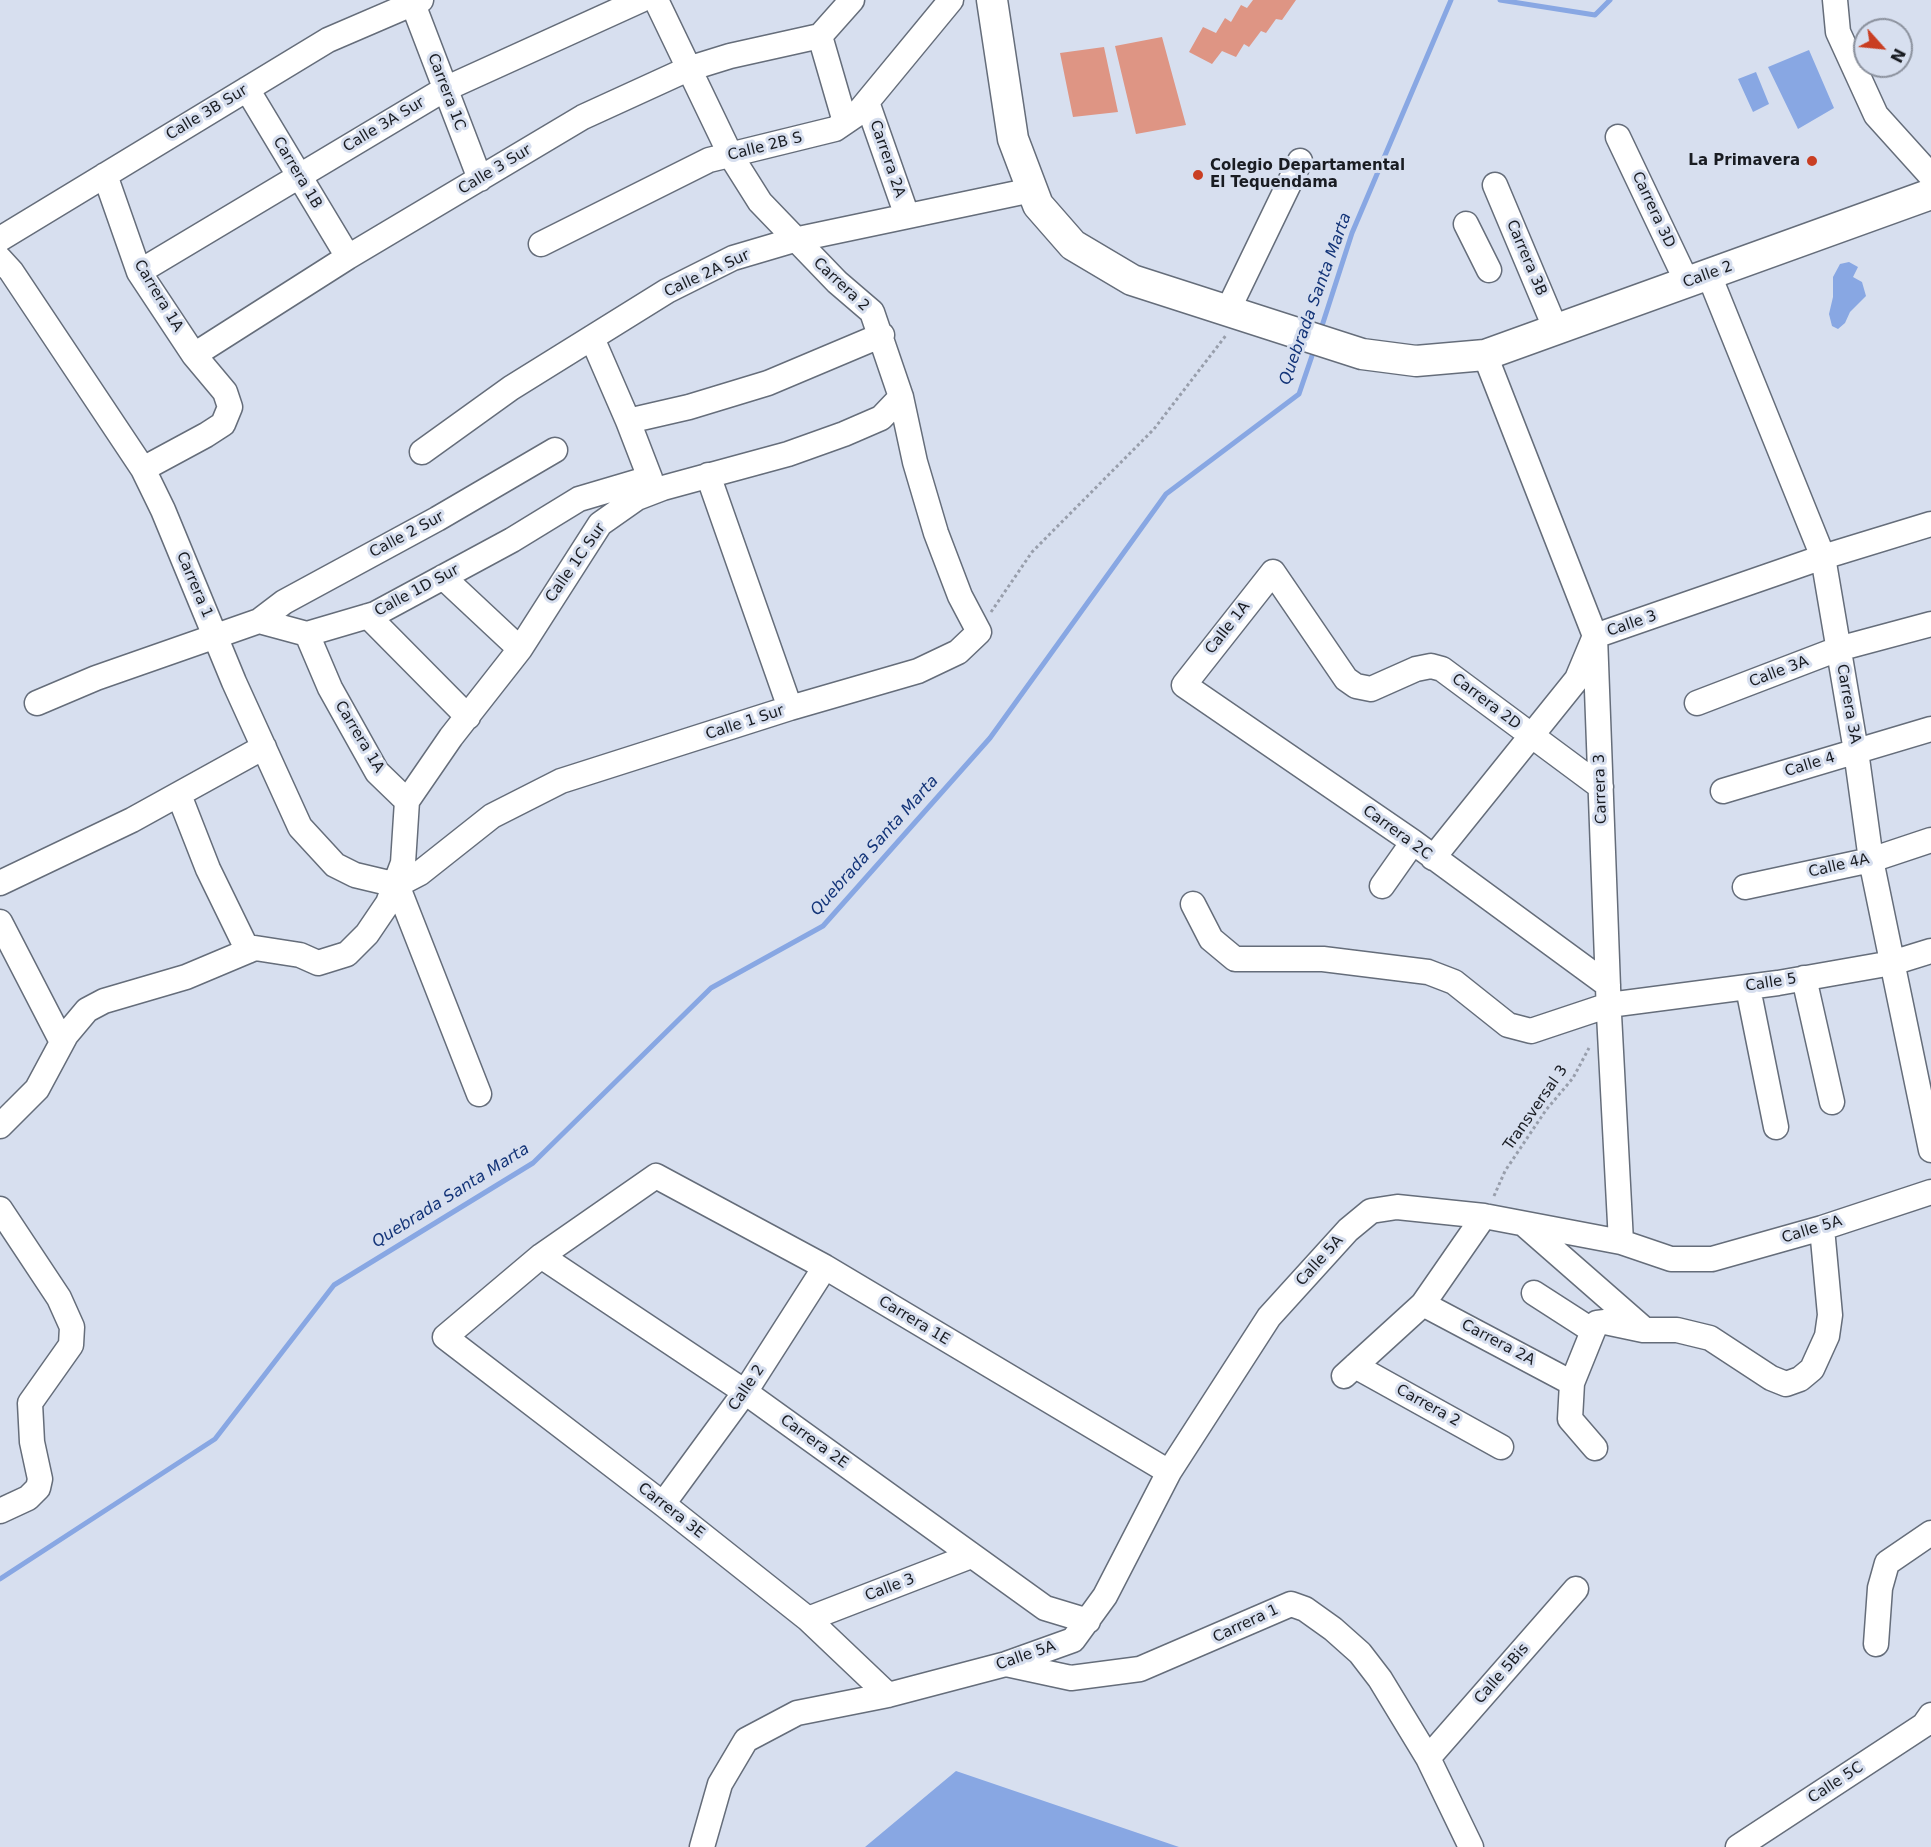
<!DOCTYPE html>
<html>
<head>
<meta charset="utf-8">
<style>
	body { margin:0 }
	#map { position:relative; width:1931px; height:1847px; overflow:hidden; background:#d7dfef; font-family:"DejaVu Sans",sans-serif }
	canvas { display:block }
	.north { position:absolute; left:1853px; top:18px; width:60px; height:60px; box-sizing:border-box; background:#d7dfef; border:2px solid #8b919d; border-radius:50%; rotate:117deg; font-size:16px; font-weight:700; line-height:24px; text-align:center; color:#191c22 }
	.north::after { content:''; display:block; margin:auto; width:21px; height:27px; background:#c93e22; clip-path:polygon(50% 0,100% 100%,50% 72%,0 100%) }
</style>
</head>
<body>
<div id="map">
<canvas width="1931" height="1847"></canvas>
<div class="north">N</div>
</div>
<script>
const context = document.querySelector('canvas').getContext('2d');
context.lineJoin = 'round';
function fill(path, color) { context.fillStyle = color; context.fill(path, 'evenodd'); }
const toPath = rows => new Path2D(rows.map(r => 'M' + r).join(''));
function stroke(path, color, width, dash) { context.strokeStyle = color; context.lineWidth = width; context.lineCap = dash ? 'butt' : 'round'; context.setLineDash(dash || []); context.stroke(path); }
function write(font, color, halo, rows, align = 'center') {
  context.font = font + ' "DejaVu Sans",sans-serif'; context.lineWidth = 6; context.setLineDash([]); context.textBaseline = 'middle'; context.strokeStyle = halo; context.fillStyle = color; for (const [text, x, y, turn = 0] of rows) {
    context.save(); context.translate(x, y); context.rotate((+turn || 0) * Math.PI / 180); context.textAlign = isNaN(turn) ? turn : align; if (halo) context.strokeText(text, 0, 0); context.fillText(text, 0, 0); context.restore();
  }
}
fill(toPath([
	[1809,50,1834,108,1798,129,1768,67],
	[1756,72,1769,104,1753,112,1738,79],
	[1849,262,1858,267,1853,277,1862,282,1866,296,1850,312,1845,323,1838,329,1832,326,1829,314,1833,297,1833,277,1840,264],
	[956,1771,1179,1847,865,1847]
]), '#88a7e3');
stroke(toPath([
	[1500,0,1595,15,1610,0],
	[1320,332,1352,233,1451,0],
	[0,1579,215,1439,334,1285,533,1163,711,988,823,926,990,738,1166,494,1299,394,1314,350]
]), '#88a7e3', 5);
fill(toPath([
	[1253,0,1296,0,1282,20,1276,19,1266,33,1261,31,1249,47,1244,44,1236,57,1222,51,1212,64,1189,52,1203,27,1216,33,1225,18,1231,22,1241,5,1247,8],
	[1162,37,1186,125,1136,134,1115,46],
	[1104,47,1118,112,1073,117,1060,53]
]), '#de9584');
const minor = toPath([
	[1835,0,1838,32,1876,115,1931,176],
	[413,4,480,179],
	[820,36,845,122],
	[820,36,852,0],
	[247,89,348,257],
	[867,102,907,216],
	[1618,137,1687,282],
	[105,175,139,272,194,355,225,392,230,407,223,424,206,435,143,469],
	[1495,185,1556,330],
	[1466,224,1489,270],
	[0,239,328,40,421,0],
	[541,244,709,160,835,129,857,114,951,0],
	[0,259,11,271,143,469,163,510,234,682,300,827,335,865,355,875,397,885],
	[139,272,445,89,641,0],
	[1709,275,1823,557,1856,751,1871,860,1931,1150],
	[1227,312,1300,161],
	[592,338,628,421,650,478,652,492],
	[194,355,348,257,583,117,688,69,730,56,820,36],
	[1485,355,1595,636,1609,1014,1621,1242],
	[628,421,689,407,768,383,882,335],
	[422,452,511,388,667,291,733,258,794,240,1032,190],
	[708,475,790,708],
	[443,577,520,649],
	[368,616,468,717],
	[259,621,284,602,437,519,555,450],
	[307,634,330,688,377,772,407,801],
	[37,703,96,678,259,621,307,634,375,614,512,540,579,499,650,478],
	[1697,703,1838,649,1931,624],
	[1601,787,1442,669,1431,666,1416,669,1371,689,1356,686,1346,679,1273,572,1184,685,1413,842,1608,985],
	[1723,791,1931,729],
	[179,795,208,869,248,951],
	[1433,858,1577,679,1595,636,1823,557,1931,524],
	[0,883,132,820,264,747],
	[397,885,420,873,492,816,561,781,790,708,918,671,958,652,979,632,960,596,936,533,915,462,901,397,872,312,837,282,760,202,731,156,656,0],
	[397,885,479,1094],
	[1382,886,1413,842],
	[1745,887,1871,860,1931,840],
	[1193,904,1211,939,1235,959,1323,959,1428,972,1454,982,1508,1025,1531,1031,1609,1005,1778,983,1892,963,1931,951],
	[0,922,62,1042],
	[1804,978,1832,1102],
	[1748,988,1776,1127],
	[0,1126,37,1089,66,1035,87,1010,104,1001,186,977,255,948,300,955,318,963,347,954,367,934,388,903,403,863,407,801,451,737,520,649,600,524,637,498,663,488,788,454,844,434,881,418,901,397],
	[0,1209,59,1298,72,1327,71,1345,30,1403,32,1442,40,1479,38,1488,28,1498,0,1511],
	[1525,1225,1645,1330,1677,1330,1710,1338,1771,1378,1786,1384,1800,1379,1812,1369,1827,1336,1830,1315,1822,1228],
	[541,1256,745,1392,1045,1608,1088,1621],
	[1534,1293,1593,1331],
	[1423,1304,1572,1383],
	[1355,1366,1501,1447],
	[1344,1376,1423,1304,1484,1216],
	[1595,1448,1570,1419,1572,1383,1593,1331,1597,1323,1605,1322,1643,1330],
	[663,1504,745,1392,825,1267],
	[808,1619,971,1556],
	[1876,1644,1880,1588,1887,1563,1931,1533],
	[1006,1664,1071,1678,1140,1669,1291,1604,1305,1609,1333,1629,1360,1653,1380,1679,1428,1758,1471,1847],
	[888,1695,808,1619,663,1504,445,1337,541,1256,656,1176,825,1267,1169,1472],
	[1428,1758,1576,1589],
	[702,1847,720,1784,746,1740,797,1713,888,1695,1006,1664,1073,1640,1105,1596,1169,1472,1269,1317,1348,1230,1371,1211,1397,1207,1484,1216,1621,1242,1671,1259,1712,1259,1822,1228,1931,1192],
	[1738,1847,1924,1725,1931,1715]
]);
const major = toPath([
	[992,0,1013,139,1038,205,1073,245,1132,280,1362,354,1416,361,1485,355,1931,194]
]);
stroke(minor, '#656d7a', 27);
stroke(major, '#656d7a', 33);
stroke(toPath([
	[991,612,1032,552,1154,429,1227,334],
	[1494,1196,1505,1171,1546,1110,1573,1078,1589,1048]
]), '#989eab', 3, [3, 3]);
stroke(minor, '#fff', 24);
stroke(major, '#fff', 30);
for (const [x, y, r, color] of [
	[1812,161,6,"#c93e22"],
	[1198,175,6,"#c93e22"]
]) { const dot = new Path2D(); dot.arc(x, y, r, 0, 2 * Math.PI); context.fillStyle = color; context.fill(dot); stroke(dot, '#d7dfef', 2); }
write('15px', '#191c22', '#d7dfef', [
	["Carrera 1C",446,92,69],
	["Calle 3B Sur",207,113,-31],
	["Calle 3A Sur",384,125,-31],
	["Calle 2B S",765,147,-14],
	["Carrera 2A",887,159,71],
	["Calle 3 Sur",495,170,-31],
	["Carrera 1B",297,173,59],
	["Carrera 3D",1653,210,65],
	["Carrera 3B",1526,258,67],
	["Calle 2A Sur",707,274,-25],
	["Calle 2",1708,275,-20],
	["Carrera 2",841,285,43],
	["Carrera 1A",158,296,59],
	["Calle 2 Sur",407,535,-28],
	["Calle 1C Sur",576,563,-55],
	["Carrera 1",194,585,67],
	["Calle 1D Sur",417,591,-28],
	["Calle 3",1632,624,-19],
	["Calle 1A",1228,628,-52],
	["Calle 3A",1779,672,-21],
	["Carrera 2D",1486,702,37],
	["Carrera 3A",1848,704,80],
	["Calle 1 Sur",745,723,-18],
	["Carrera 1A",359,737,59],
	["Calle 4",1810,765,-17],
	["Carrera 3",1601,789,-92],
	["Carrera 2C",1397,833,36],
	["Calle 4A",1839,866,-13],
	["Calle 5",1771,983,-9],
	["Transversal 3",1536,1108,-55],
	["Calle 5A",1812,1230,-17],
	["Calle 5A",1320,1261,-48],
	["Carrera 1E",914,1321,31],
	["Carrera 2A",1498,1343,28],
	["Calle 2",747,1388,-56],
	["Carrera 2",1428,1406,29],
	["Carrera 2E",814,1442,36],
	["Carrera 3E",671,1511,38],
	["Calle 3",890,1588,-21],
	["Carrera 1",1246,1624,-25],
	["Calle 5A",1026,1656,-19],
	["Calle 5Bis",1502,1674,-49],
	["Calle 5C",1836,1783,-33]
]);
write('bold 15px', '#191c22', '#d7dfef', [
	["La Primavera",1800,161],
	["Colegio Departamental",1210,166,"left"],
	["El Tequendama",1210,183,"left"]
], 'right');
write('italic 16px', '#133478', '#d7dfef', [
	["Quebrada Santa Marta",1316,299,-70],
	["Quebrada Santa Marta",875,846,-48],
	["Quebrada Santa Marta",451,1196,-32]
]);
</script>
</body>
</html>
